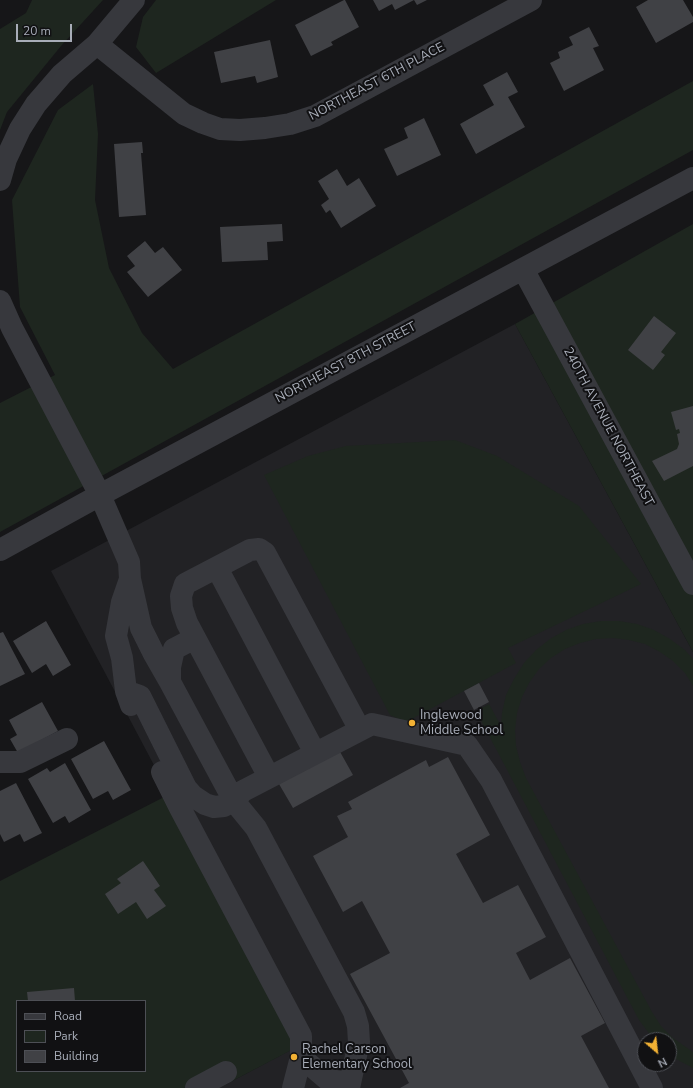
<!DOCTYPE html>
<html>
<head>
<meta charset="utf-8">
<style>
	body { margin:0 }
	#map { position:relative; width:693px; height:1088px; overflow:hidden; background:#161618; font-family:"Nunito Sans",sans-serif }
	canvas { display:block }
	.legend { position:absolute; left:16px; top:1000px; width:130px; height:72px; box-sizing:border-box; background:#111113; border:1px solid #4d4f55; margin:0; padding:5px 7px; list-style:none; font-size:12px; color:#a8adb8 }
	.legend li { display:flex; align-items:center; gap:8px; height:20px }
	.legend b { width:20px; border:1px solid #4d4f55 }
	.north { position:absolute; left:637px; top:1032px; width:40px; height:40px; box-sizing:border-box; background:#111113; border:1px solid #4d4f55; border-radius:50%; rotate:152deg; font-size:11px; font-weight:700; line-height:16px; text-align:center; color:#a8adb8 }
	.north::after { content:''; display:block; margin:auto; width:14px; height:18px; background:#f2b134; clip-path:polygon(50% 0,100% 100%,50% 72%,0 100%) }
	.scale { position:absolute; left:16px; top:24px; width:56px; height:18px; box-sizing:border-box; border:2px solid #a8adb8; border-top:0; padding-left:5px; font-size:12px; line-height:14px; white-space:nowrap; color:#a8adb8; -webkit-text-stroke:3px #111113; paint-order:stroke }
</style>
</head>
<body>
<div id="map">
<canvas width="693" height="1088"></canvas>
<ul class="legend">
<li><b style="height:5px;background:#37383d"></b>Road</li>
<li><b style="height:11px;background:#1e261f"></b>Park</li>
<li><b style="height:11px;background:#404145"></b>Building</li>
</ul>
<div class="north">N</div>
<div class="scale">20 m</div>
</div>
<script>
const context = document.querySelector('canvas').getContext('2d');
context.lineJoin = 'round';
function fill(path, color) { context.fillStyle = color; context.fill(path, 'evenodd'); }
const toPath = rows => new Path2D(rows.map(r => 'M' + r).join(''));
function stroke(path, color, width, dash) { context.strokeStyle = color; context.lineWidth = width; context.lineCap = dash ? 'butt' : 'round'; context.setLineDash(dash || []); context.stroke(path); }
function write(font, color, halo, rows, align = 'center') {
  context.font = font + ' "Nunito Sans",sans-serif'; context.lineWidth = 4; context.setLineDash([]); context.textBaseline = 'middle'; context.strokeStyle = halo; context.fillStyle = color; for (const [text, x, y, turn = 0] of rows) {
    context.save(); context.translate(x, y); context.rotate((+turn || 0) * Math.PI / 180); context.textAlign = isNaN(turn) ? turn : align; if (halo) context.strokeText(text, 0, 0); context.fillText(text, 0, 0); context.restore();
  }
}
fill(toPath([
	[515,324,693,652,693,1088,219,1088,302,1044,51,571],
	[645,1040,669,1040,669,1064,645,1064]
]), '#222225');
fill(toPath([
	[32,0,103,0,61,46,7,112,0,130,0,29,26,13],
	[156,0,276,0,156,73,136,47,143,17],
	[693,81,693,150,0,532,0,403,55,375,20,307,12,200,58,110,93,84,98,134,95,200,109,268,142,333,173,369],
	[693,224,693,652,515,324],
	[455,440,497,456,579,506,641,584,508,648,516,663,406,722,390,715,264,475,308,456,346,446],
	[601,621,619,621,637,624,654,630,670,639,685,650,693,659,693,686,685,673,673,661,660,652,645,644,629,640,613,638,596,639,580,643,565,649,551,658,539,669,529,683,522,697,517,713,515,730,516,746,520,762,526,778,652,1012,661,1026,673,1038,693,1052,693,1068,676,1059,669,1054,669,1040,654,1040,639,1020,476,711,489,704,501,726,502,713,506,695,514,679,524,663,536,650,550,639,566,630,583,624],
	[170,794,303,1044,219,1088,0,1088,0,881],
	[17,1001,145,1001,145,1071,17,1071]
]), '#1e261f');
fill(toPath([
	[344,0,345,0,359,27,331,42,333,45,311,56,295,25],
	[373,0,427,0,417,5,414,0,395,10,392,4,379,11],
	[648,0,683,0,693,17,693,22,656,43,636,7],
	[589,27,599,46,593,48,604,70,564,91,550,63,560,58,558,52,573,45,569,37],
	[270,40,278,77,257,83,255,76,221,83,214,52],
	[507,72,518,92,508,97,525,127,476,154,460,124,494,105,483,85],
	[424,118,441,155,397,176,384,149,408,138,404,128],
	[142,142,143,153,141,153,146,215,119,217,114,144],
	[337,169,347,186,359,178,376,206,341,228,330,210,326,213,321,205,329,199,318,181],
	[282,224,283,241,267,242,268,260,222,262,220,227],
	[145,241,155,253,163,247,182,270,148,297,127,272,135,266,127,256],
	[654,316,676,333,661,352,665,355,653,370,628,350],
	[693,406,693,466,664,481,652,461,677,449,679,444,677,434,680,433,679,429,676,430,671,412],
	[46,621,71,665,53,676,46,664,32,673,13,641],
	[3,632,25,674,0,686,0,633],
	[479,683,489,702,474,710,464,691],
	[42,702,58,731,18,753,10,739,17,735,9,720],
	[104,741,131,790,113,800,108,791,93,799,71,759],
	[339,750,353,775,293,808,279,784],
	[448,757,490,835,456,854,483,903,518,885,546,937,516,953,530,980,570,958,605,1023,581,1036,609,1088,400,1088,409,1083,350,974,390,953,362,901,343,912,313,856,348,837,337,816,352,809,348,802,426,760,429,767],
	[65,763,91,810,69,823,65,816,53,823,28,779,47,768,50,772],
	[16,783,42,833,24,842,20,834,4,842,0,834,0,791],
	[143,861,160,886,154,890,166,906,147,919,136,902,118,914,105,894,121,883,117,879],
	[74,988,75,1001,28,1001,27,992]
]), '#404145');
stroke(toPath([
	[97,44,184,114,203,123,220,129,240,130,265,128,290,124,315,116,531,0],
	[0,180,6,159,20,129,36,104,62,74,97,44,134,0],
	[523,269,693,584],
	[0,301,12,328,100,495,129,562,130,579,141,628,154,654,170,682],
	[0,550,100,495,693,178],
	[217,568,315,753],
	[130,579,122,602,116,636,122,658,126,691,131,705],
	[195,638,174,649,170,667,170,682,234,801,256,828,354,1012,358,1026,359,1042,349,1088],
	[126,691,140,696,186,788,193,796,205,804,214,807,224,806,234,801,243,791,372,724,467,745,491,780,652,1088],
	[0,762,20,762,67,739],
	[162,772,180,808,301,1036,301,1057,293,1088],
	[269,777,187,623,182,608,181,596,185,584,250,550,259,549,265,553,360,730],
	[301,1057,328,1080,350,1083],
	[196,1088,226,1072]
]), '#37383d', 22);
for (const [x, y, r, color] of [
	[412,723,4,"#f2b134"],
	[294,1057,4,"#f2b134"]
]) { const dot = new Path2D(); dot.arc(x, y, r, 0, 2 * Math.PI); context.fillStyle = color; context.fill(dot); stroke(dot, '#111113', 1.5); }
write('13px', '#a8adb8', '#111113', [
	["NORTHEAST 6TH PLACE",377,82,-28],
	["NORTHEAST 8TH STREET",346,363,-28],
	["240TH AVENUE NORTHEAST",608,427,62]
]);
write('13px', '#a8adb8', '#111113', [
	["Inglewood",420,716],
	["Middle School",420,731],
	["Rachel Carson",302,1050],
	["Elementary School",302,1065]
], 'left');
</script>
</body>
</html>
